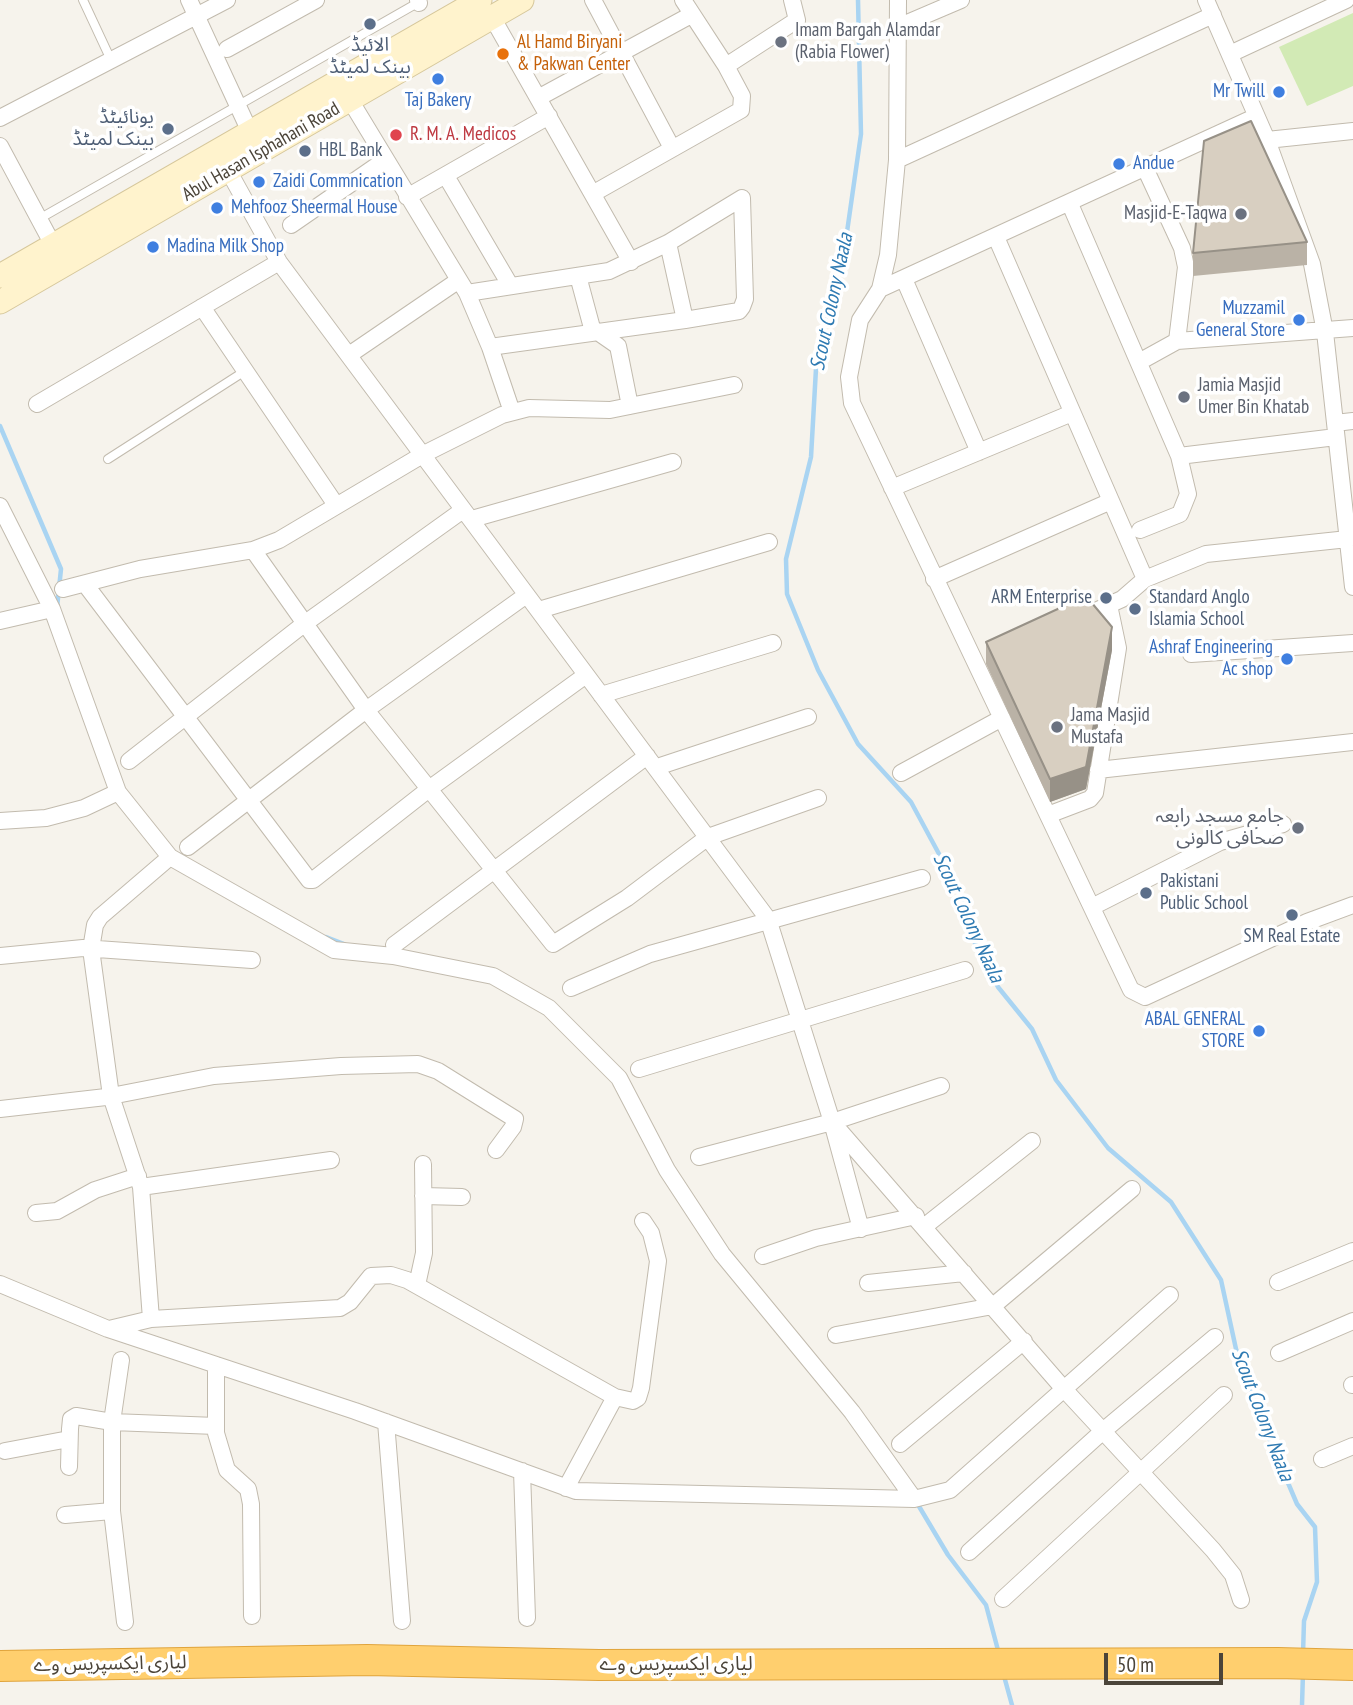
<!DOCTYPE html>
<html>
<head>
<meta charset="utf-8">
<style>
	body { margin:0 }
	#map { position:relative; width:1353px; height:1705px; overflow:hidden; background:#f6f3ec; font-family:"PT Sans Narrow",sans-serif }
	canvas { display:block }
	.scale { position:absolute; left:1104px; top:1653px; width:119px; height:32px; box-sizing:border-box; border:4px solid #4b4439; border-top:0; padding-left:9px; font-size:21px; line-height:24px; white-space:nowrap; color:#4b4439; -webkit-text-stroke:5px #fff; paint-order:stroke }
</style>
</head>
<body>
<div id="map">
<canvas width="1353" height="1705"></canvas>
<div class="scale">50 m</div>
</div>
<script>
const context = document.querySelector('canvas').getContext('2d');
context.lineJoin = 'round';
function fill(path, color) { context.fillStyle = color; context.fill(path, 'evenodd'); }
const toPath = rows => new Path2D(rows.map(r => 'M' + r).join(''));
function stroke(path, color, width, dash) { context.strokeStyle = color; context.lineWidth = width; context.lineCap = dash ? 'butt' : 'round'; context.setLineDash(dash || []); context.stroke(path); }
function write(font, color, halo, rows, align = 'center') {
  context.font = font + ' "PT Sans Narrow","Noto Sans Arabic",sans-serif'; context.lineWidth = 7; context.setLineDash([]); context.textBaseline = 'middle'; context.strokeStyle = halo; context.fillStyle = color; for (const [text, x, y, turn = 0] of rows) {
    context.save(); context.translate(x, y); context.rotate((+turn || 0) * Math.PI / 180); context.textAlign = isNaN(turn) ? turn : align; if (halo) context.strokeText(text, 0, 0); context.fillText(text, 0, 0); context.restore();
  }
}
fill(toPath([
	[1353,13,1353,86,1307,106,1279,47]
]), '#d2eab5');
stroke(toPath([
	[858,0,861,134,846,239,817,351,811,457,786,559,787,594,818,670,858,744,911,802,959,891,974,941,998,987,1032,1029,1056,1080,1108,1148,1171,1202,1221,1280,1236,1349,1257,1410,1297,1504,1315,1527,1317,1582,1304,1621,1303,1654],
	[0,426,61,569,57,608],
	[326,937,344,944],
	[917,1503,948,1555,986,1605,999,1654],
	[1004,1676,1012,1705],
	[1302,1705,1303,1673]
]), '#a9d4f2', 4.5);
const lane = toPath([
	[83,0,111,60],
	[39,219,421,1],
	[108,459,245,371]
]);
const street = toPath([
	[189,0,250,132],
	[418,0,419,3],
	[593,0,672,148],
	[683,0,726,66,797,20,792,0],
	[898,0,897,160,888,255,880,289,860,320,849,377,852,403,1131,990,1145,997,1307,922,1353,905],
	[1206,0,1267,140,1312,264,1325,332,1353,587],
	[492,17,631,262],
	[900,26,961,0],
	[227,49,316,0],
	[1230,54,1346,0],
	[538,98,691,15],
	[350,100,467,293,609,271,668,243,742,198,745,299,742,307,739,311,685,320],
	[0,118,227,0],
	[1267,140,1353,131],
	[0,146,53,245],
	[897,160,1213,15],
	[223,161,279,262,768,919,832,1122,1063,1388,1213,1550,1233,1575,1241,1600],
	[446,176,510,285],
	[594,193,741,110,742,96,726,66],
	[407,197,549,116],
	[1070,204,1179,456,1188,494,1180,514,1140,530],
	[291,225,385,160],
	[996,237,1145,579],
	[578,276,592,328,618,346,630,406],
	[904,279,979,452],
	[880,289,1255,117],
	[467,293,490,347,685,320,668,243],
	[202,307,336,505],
	[1177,341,1353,328],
	[490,347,512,412],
	[349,355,459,280],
	[1139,362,1177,341,1186,267,1182,248,1145,168],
	[37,404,279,262],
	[1335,423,1353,421],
	[1179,456,1336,437],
	[892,488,1072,413],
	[0,506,52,609,118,792,170,857,334,950,393,956,493,976,549,1008,619,1078,667,1170,722,1254,852,1412,914,1499],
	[472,519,673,462],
	[253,550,366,710,553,944,627,898,708,837,818,798],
	[934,579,1111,501],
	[85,584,309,880,313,880,429,789,586,675],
	[63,589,140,569,253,550,279,540,424,454,502,415,529,408,610,410,734,385],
	[539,610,769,542],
	[1080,618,1122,599,1145,579,1206,554,1348,539],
	[0,621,52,609],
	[1191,654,1353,643],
	[601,695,773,643],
	[129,761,304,624,463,510],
	[657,767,808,717],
	[1098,770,1353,742],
	[901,773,1002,718],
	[1048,815,1090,799,1095,793,1118,648,1109,605],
	[0,821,46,818,84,808,118,792],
	[188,847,366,710,525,596],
	[1092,907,1220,842,1283,824],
	[394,945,647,756],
	[0,956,83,948,252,960],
	[571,988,650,954,922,878],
	[639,1069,965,970],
	[0,1109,106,1097,214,1076,341,1066,418,1064,438,1071,515,1119,513,1127,496,1150],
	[833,1126,861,1229],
	[699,1157,832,1122,941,1086],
	[141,1187,331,1160],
	[423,1196,462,1197],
	[36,1213,57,1211,95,1190,138,1176],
	[925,1226,1032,1141],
	[763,1256,816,1238,916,1216],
	[1278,1282,1353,1251],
	[868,1283,964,1273],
	[0,1284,108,1329,355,1411,576,1491,914,1499,950,1490,1170,1295],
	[417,1285,424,1253,423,1164],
	[151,1319,141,1187,111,1096,91,949,95,925,100,917,170,857],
	[109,1329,151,1319,340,1308,350,1302,371,1276,391,1275,407,1280,615,1397,633,1401,638,1398,641,1388,658,1261,651,1233,643,1221],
	[836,1335,993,1306,1132,1189],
	[1279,1353,1353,1321],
	[121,1360,112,1422,112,1511,125,1622],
	[216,1365,216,1433,227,1470,248,1489,251,1504,252,1616],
	[1352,1385,1353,1385],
	[386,1422,402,1621],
	[900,1444,1024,1341],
	[5,1451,69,1439],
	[1322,1459,1353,1446],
	[69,1467,70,1429,71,1419,76,1416,112,1422,216,1426],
	[522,1471,527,1618],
	[566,1488,615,1397],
	[65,1515,112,1511],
	[969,1552,1103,1431,1215,1337],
	[1003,1599,1224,1395]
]);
const secondary = toPath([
	[0,276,480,0],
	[0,302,522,0]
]);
const highway = toPath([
	[0,1666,367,1660,599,1665,1278,1663,1353,1665]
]);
stroke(lane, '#c2bbae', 10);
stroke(street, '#c2bbae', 18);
stroke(secondary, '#d6c79b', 25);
stroke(highway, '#e0a43c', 32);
stroke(lane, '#fff', 8);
stroke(street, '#fff', 16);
stroke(secondary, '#fff3cd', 23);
stroke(highway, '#ffcf6e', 30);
fill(toPath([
	[1307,242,1307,265,1193,276,1193,253],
	[986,642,1112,650,1086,789,1050,802,986,664]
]), '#bab2a6');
fill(toPath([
	[1112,627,1112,650,1086,789,1050,802,1050,779]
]), '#979187');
const building = toPath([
	[1251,121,1307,242,1193,253,1204,141,1251,121],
	[1086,596,1112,627,1086,767,1050,779,986,642,1086,596]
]);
fill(building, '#d8cfc1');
stroke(building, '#979187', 2);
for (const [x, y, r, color] of [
	[370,24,7,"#5c6f8a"],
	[781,42,7,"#6b7280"],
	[503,54,7,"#e8710a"],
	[438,79,7,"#3f7fe0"],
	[1279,92,7,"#3f7fe0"],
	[168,129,7,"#5c6f8a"],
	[396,135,7,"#e0444e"],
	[305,151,7,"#5c6f8a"],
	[1119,164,7,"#3f7fe0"],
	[259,182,7,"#3f7fe0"],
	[217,208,7,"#3f7fe0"],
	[1241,214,7,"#6b7280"],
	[153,247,7,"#3f7fe0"],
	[1299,320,7,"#3f7fe0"],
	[1184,397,7,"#6b7280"],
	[1106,598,7,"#5c6f8a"],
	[1135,609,7,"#5c6f8a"],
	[1287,659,7,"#3f7fe0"],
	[1057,727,7,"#6b7280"],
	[1298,828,7,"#6b7280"],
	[1146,893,7,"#5c6f8a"],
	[1292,915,7,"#5c6f8a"],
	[1259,1031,7,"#3f7fe0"]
]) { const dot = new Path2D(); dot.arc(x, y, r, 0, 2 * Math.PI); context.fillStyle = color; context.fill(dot); stroke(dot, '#fff', 2.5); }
write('19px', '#5b616d', '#fff', [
	["Imam Bargah Alamdar",795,31],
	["(Rabia Flower)",795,53],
	["Masjid-E-Taqwa",1227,214,"right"],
	["Jamia Masjid",1198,386],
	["Umer Bin Khatab",1198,408],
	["Jama Masjid",1071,716],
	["Mustafa",1071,738],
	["جامع مسجد رابعہ",1284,817,"right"],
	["صحافی کالونی",1284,839,"right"]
], 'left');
write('19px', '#c56008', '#fff', [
	["Al Hamd Biryani",517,43],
	["& Pakwan Center",517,65]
], 'left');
write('19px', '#4e5e75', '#fff', [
	["الائیڈ",370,46,"center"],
	["بینک لمیٹڈ",370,68,"center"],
	["یونائیٹڈ",154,118,"right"],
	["بینک لمیٹڈ",154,140,"right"],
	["HBL Bank",319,151],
	["ARM Enterprise",1092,598,"right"],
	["Standard Anglo",1149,598],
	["Islamia School",1149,620],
	["Pakistani",1160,882],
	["Public School",1160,904],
	["SM Real Estate",1292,937,"center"]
], 'left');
write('19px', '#366cbe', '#fff', [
	["Mr Twill",1265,92],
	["Taj Bakery",438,101,"center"],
	["Andue",1133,164,"left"],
	["Zaidi Commnication",273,182,"left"],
	["Mehfooz Sheermal House",231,208,"left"],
	["Madina Milk Shop",167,247,"left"],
	["Muzzamil",1285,309],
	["General Store",1285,331],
	["Ashraf Engineering",1273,648],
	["Ac shop",1273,670],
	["ABAL GENERAL",1245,1020],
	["STORE",1245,1042]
], 'right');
write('19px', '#be3a42', '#fff', [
	["R. M. A. Medicos",410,135]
], 'left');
write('19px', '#4b4439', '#fff', [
	["Abul Hasan Isphahani Road",261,152,-30],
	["لیاری ایکسپریس وے",110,1664,-1],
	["لیاری ایکسپریس وے",676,1665]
]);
write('italic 21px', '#2e7ab2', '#fff', [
	["Scout Colony Naala",832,302,-78],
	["Scout Colony Naala",968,918,65],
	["Scout Colony Naala",1262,1415,69]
]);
</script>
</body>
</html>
